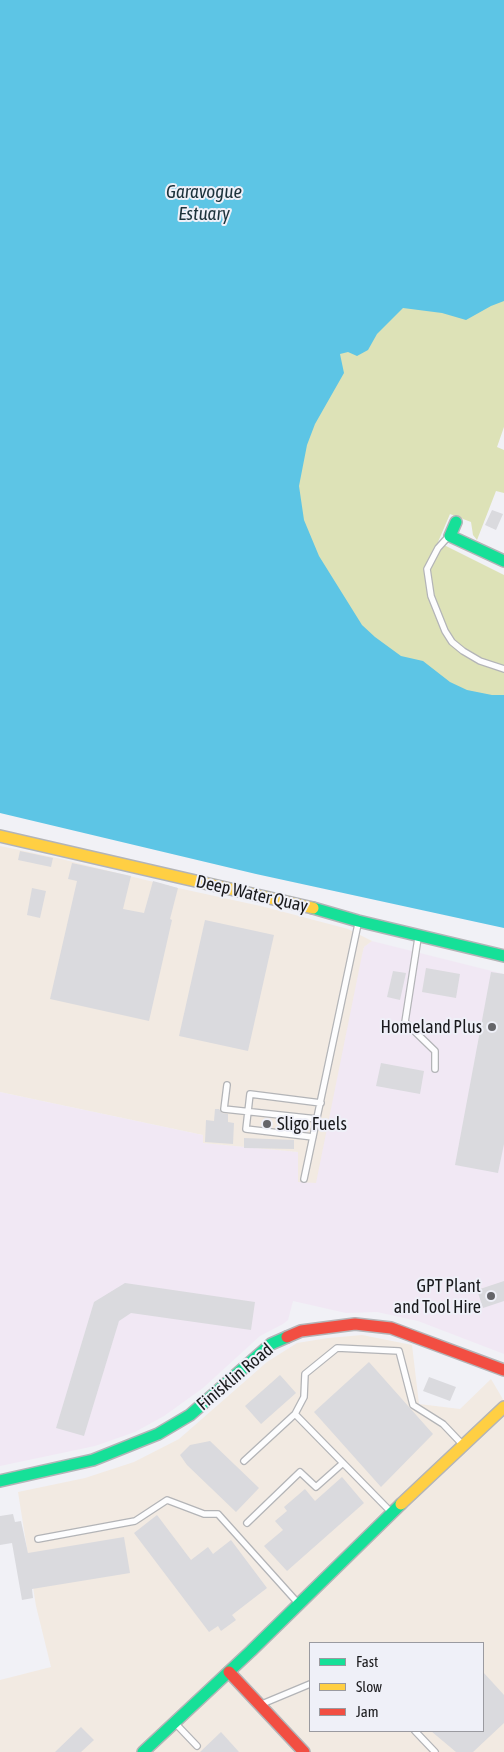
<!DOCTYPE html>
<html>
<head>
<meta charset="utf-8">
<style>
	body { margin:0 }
	#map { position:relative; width:504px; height:1752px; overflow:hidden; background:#f1f1f6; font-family:"Asap Condensed",sans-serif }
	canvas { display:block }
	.legend { position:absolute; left:309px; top:1642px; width:175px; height:90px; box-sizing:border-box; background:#eff0f8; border:1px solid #9a9aa0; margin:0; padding:6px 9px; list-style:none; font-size:15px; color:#1a1a1d }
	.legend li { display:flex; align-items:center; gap:10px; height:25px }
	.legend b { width:25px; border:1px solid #9a9aa0 }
</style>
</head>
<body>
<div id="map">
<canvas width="504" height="1752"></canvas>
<ul class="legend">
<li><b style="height:6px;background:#16e098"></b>Fast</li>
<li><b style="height:6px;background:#ffcf43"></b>Slow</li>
<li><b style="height:6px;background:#f24e42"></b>Jam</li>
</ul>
</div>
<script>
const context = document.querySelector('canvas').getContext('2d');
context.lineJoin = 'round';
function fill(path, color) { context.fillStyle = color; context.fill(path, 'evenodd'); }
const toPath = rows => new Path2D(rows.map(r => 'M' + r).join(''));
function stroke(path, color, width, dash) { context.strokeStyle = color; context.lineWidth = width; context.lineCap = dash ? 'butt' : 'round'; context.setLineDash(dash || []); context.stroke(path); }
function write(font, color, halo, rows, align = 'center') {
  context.font = font + ' "Asap Condensed",sans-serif'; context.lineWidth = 4; context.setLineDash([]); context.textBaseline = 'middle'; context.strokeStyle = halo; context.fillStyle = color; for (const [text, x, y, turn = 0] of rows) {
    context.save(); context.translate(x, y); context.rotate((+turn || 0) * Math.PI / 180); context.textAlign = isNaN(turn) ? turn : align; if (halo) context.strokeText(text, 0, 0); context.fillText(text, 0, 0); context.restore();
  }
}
fill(toPath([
	[372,941,504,974,504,1354,418,1321,377,1312,346,1313,293,1301,288,1320,283,1324,260,1336,203,1388,164,1416,135,1432,95,1446,0,1466,0,1092,203,1135,203,1143,299,1152,364,947]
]), '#f1e8f4');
fill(toPath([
	[0,846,53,857,178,888,265,907,348,929,372,941,364,947,362,955,316,1183,298,1182,298,1152,203,1143,203,1135,0,1092],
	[362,1335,412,1345,419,1404,460,1409,491,1379,504,1401,504,1752,0,1752,0,1680,51,1667,36,1606,18,1492,85,1478,134,1462,179,1439,267,1362,297,1343,328,1338],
	[310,1643,483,1643,483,1731,310,1731]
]), '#f2eae2');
fill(toPath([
	[0,0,504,0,504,427,497,447,504,450,504,493,496,491,477,540,473,535,471,522,450,514,438,542,504,575,504,746,98,654]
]), '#dde2b7');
fill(toPath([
	[0,0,504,0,504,301,491,306,466,320,442,313,403,308,377,334,368,350,357,356,348,352,340,354,344,373,315,424,307,445,299,486,304,520,319,556,362,625,375,637,401,656,423,661,450,682,467,690,492,695,504,695,504,928,256,874,0,813]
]), '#5dc5e5');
fill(toPath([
	[492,510,503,514,496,530,485,525],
	[20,851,53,858,51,867,18,860],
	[72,863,131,876,123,909,144,913,153,881,178,888,170,919,172,920,149,1021,50,999,77,881,68,879],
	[32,888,46,891,40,918,27,915],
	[205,920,274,935,248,1051,179,1036],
	[426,968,460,974,456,998,422,992],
	[393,971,406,973,400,1000,387,997],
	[491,972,504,974,504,1144,498,1173,455,1165],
	[381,1063,424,1071,420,1094,376,1086],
	[215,1109,219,1109,222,1113,228,1114,228,1122,234,1123,233,1144,205,1142,206,1120,214,1121],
	[244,1138,294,1140,294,1149,244,1148],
	[504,1281,504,1301,483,1308,477,1290],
	[125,1283,255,1302,251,1330,131,1313,119,1321,84,1436,56,1428,94,1302],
	[369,1362,433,1434,381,1487,314,1412],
	[280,1375,296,1393,261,1424,245,1406],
	[429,1377,456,1387,450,1401,423,1391],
	[210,1441,259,1488,236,1512,187,1465,180,1455,190,1445],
	[342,1477,364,1503,287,1571,264,1546,283,1530,275,1521,287,1511,284,1507,305,1489,315,1501],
	[13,1514,15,1522,21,1521,28,1553,124,1537,130,1573,32,1589,33,1598,22,1600,12,1543,0,1545,0,1516],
	[157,1515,191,1560,208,1547,213,1554,231,1540,267,1588,232,1615,236,1620,221,1631,218,1626,209,1632,134,1533],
	[483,1672,504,1695,504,1723,473,1752,456,1752,431,1731,483,1731],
	[81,1727,94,1740,81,1752,55,1752],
	[221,1732,239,1752,200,1752]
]), '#dadade');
const lane = toPath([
	[448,537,438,548,427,569,431,596,445,631,452,642,463,651,480,661,504,669],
	[418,938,405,1022,435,1051,435,1069],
	[227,1085,224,1109,317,1119],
	[313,1137,246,1129,250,1094,321,1103],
	[304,1179,358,924],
	[295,1414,304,1397,305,1374,337,1348,399,1351,413,1405,443,1424,463,1445],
	[244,1461,295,1414,390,1511],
	[247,1523,300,1472,316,1487,343,1463],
	[38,1539,135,1521,167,1500,204,1514,218,1514,297,1602],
	[262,1704,310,1684],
	[176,1724,197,1746],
	[415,1731,435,1752]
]);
const fast = toPath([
	[456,522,450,536,504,561],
	[313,908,358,921,504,956],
	[0,1481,93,1460,158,1434,190,1415,271,1344,287,1337],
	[143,1752,251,1651,401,1504]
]);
const slow = toPath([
	[0,836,313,908],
	[401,1504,504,1407]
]);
const jam = toPath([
	[287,1337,301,1331,355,1324,391,1328,504,1370],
	[229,1672,304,1752]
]);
stroke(lane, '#b3b4b7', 8);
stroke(fast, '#b3b4b7', 14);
stroke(slow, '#b3b4b7', 14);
stroke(jam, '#b3b4b7', 14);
stroke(lane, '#fdfdfe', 5.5);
stroke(fast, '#16e098', 11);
stroke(slow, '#ffcf43', 11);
stroke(jam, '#f24e42', 11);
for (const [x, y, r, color] of [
	[492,1027,5,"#656569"],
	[267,1124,5,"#656569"],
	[491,1296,5,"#656569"]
]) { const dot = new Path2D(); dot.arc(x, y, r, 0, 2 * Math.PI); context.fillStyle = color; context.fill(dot); stroke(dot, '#eff0f8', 2); }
write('18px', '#1a1a1d', '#eff0f8', [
	["Deep Water Quay",252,894,13],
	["Finisklin Road",235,1377,-40]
]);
write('18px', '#1a1a1d', '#eff0f8', [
	["Homeland Plus",482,1027],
	["Sligo Fuels",277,1124,"left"],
	["GPT Plant",481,1286],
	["and Tool Hire",481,1307]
], 'right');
write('italic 19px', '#1c323b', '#eff0f8', [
	["Garavogue",204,192],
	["Estuary",204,214]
]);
</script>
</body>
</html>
